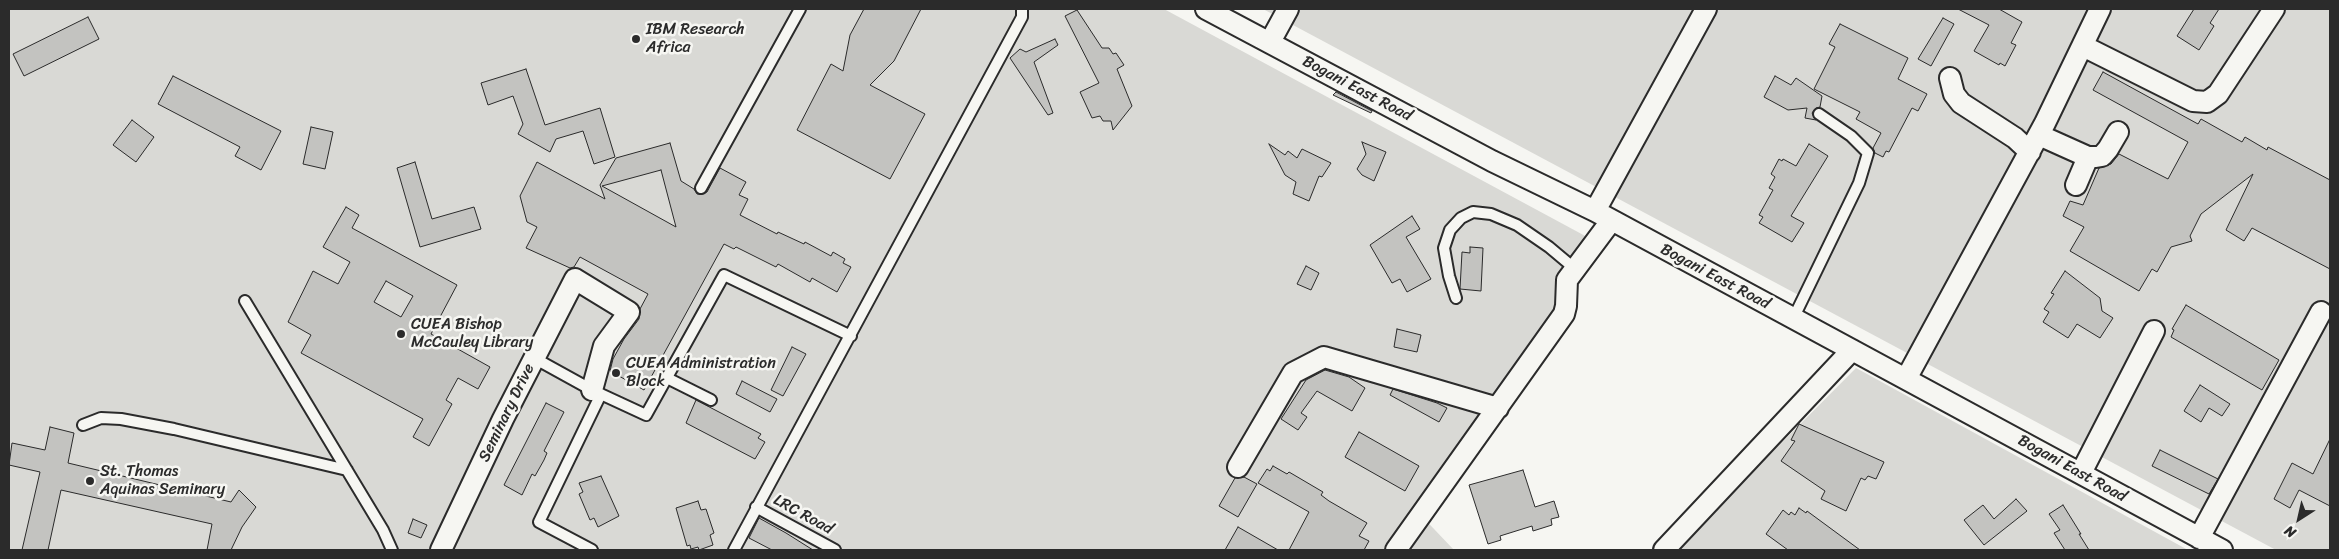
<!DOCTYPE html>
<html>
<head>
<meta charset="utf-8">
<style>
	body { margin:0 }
	#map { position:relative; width:2339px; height:559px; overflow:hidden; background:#f6f6f2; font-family:Sriracha,sans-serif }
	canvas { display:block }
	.frame { position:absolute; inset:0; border:10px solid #2b2b2b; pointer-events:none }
	.north { position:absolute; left:2274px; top:494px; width:50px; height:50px; -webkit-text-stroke:4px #f6f6f2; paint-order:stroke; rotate:215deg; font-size:14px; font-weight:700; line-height:20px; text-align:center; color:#2b2b2b }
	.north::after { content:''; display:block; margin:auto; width:18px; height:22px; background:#2b2b2b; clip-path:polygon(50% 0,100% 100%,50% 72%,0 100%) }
</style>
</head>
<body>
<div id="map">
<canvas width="2339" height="559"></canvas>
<div class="frame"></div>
<div class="north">N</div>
</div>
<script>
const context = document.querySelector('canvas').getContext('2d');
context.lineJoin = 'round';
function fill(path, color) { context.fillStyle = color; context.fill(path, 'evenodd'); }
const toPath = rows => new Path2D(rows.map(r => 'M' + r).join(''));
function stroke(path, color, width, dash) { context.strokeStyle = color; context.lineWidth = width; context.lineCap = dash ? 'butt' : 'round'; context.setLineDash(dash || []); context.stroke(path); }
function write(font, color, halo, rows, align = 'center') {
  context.font = font + ' Sriracha,sans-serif'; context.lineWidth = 5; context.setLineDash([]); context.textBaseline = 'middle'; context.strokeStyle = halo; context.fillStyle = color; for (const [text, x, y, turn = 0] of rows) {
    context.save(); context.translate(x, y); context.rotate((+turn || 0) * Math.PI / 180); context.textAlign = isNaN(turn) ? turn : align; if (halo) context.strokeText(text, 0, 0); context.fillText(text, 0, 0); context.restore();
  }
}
fill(toPath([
	[9,9,1164,9,1602,245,1415,509,1454,550,9,550],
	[1263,9,2330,9,2330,550,2276,550],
	[1856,368,2188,550,1675,550]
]), '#d9d9d5');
const building = toPath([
	[864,9,921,9,894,61,870,85,925,114,890,179,797,130,831,64,843,71,850,35,864,9],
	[1958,9,1999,9,2022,22,2011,43,2016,45,2005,66,2000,63,1999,65,1974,51,1989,25,1958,9],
	[2194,9,2219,9,2210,23,2214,26,2199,50,2177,36,2194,9],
	[1077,10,1102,48,1109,48,1113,54,1116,53,1124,65,1117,69,1132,106,1113,130,1111,121,1103,121,1100,116,1092,118,1080,92,1099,83,1065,16,1077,10],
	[88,17,99,39,24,76,13,54,88,17],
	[1943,18,1954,24,1931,66,1918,59,1943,18],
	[1840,24,1908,58,1898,79,1927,94,1918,111,1912,108,1889,152,1886,151,1883,157,1875,153,1873,148,1881,133,1856,119,1860,112,1814,89,1835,47,1829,44,1840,24],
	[1055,39,1058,45,1034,62,1053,113,1048,115,1010,58,1020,49,1026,52,1055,39],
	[526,69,545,125,600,108,615,157,594,164,583,131,556,139,550,152,518,134,523,124,513,96,488,105,481,83,526,69],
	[2103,72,2198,124,2201,119,2242,142,2245,137,2267,150,2268,147,2330,180,2330,269,2252,228,2244,241,2226,230,2253,174,2201,214,2190,236,2192,241,2171,247,2157,272,2152,269,2139,291,2070,251,2084,227,2063,216,2070,201,2083,205,2099,168,2111,164,2119,154,2168,179,2188,142,2093,90,2103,72],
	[173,76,281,131,261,170,235,156,240,147,158,104,173,76],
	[1775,76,1791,85,1796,78,1822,96,1820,107,1816,108,1812,113,1816,120,1805,118,1807,108,1788,110,1764,97,1775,76],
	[1336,92,1372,111,1371,113,1333,95,1336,92],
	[132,120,154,137,136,162,113,145,132,120],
	[311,127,333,132,325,169,303,164,311,127],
	[1362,142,1386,152,1374,181,1362,175,1357,169,1366,154,1362,142],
	[670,143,681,181,694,189,697,194,703,194,707,192,720,168,746,182,739,195,748,199,740,215,777,234,778,232,804,244,805,242,831,256,833,252,845,259,843,263,851,267,837,292,812,278,810,282,778,264,776,267,736,247,734,249,724,244,644,390,610,371,613,359,624,339,639,319,640,309,648,294,580,257,574,267,570,268,526,248,537,227,527,222,520,196,537,162,605,199,600,185,616,158,670,143],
	[661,170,676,227,602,186,661,170],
	[1269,144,1285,155,1288,151,1297,158,1302,149,1331,163,1322,177,1319,176,1309,201,1293,194,1296,182,1285,175,1269,144],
	[1809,144,1828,156,1791,216,1804,223,1792,242,1759,223,1763,217,1759,215,1773,190,1769,188,1775,177,1771,174,1779,159,1782,161,1783,159,1796,166,1809,144],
	[415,162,432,219,474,207,481,229,420,247,397,168,415,162],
	[346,207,359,215,352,228,457,285,431,334,490,367,478,389,458,378,446,400,452,404,429,446,413,437,423,419,301,353,311,335,288,322,313,271,338,284,350,262,323,247,346,207],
	[386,281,413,296,401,317,374,302,386,281],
	[1412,216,1420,229,1406,237,1431,279,1407,292,1400,279,1392,283,1370,245,1412,216],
	[1470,247,1483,248,1481,291,1460,289,1462,252,1470,253,1470,247],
	[1306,266,1319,273,1311,290,1297,284,1306,266],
	[2065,271,2100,298,2102,311,2113,318,2100,338,2077,324,2068,338,2043,322,2049,312,2044,309,2054,294,2051,293,2065,271],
	[2186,305,2279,360,2262,390,2171,337,2174,330,2172,329,2186,305],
	[1397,329,1421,335,1417,352,1394,347,1397,329],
	[792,347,806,354,783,396,771,390,792,347],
	[1325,370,1349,377,1365,388,1352,411,1317,391,1301,413,1307,417,1298,430,1281,419,1306,380,1325,370],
	[742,381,777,399,770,412,736,394,742,381],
	[2200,385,2230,404,2222,416,2209,408,2201,422,2184,411,2200,385],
	[1393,389,1437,403,1447,408,1439,422,1390,395,1393,389],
	[696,400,761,434,758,438,765,442,755,459,686,423,696,400],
	[546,403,564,412,544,451,547,453,544,460,535,476,532,474,522,495,504,485,546,403],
	[1799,424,1884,462,1876,479,1868,476,1865,480,1861,478,1846,511,1821,499,1825,491,1781,461,1795,441,1791,440,1799,424],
	[50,427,74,433,68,463,231,502,239,490,256,507,242,527,231,550,207,550,212,524,61,490,48,550,22,550,40,472,9,465,12,443,45,450,50,427],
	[1359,432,1419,466,1405,491,1345,457,1359,432],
	[2330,439,2330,506,2299,490,2290,508,2274,499,2292,463,2313,474,2330,439],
	[2160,450,2218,479,2209,494,2152,466,2160,450],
	[1273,466,1287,474,1289,472,1323,492,1321,495,1329,501,1367,523,1359,536,1369,541,1364,550,1289,550,1309,512,1258,483,1267,469,1270,471,1273,466],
	[1523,470,1535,507,1554,501,1559,517,1551,519,1552,525,1533,531,1532,526,1500,536,1501,540,1488,544,1469,485,1523,470],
	[601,476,619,516,598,527,594,518,590,520,579,494,583,492,579,483,601,476],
	[1244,477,1257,484,1238,517,1219,506,1235,478,1244,477],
	[2016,499,2027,511,1984,545,1964,520,1983,505,1994,519,2016,499],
	[698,501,701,510,706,509,714,533,710,535,713,545,699,550,698,547,691,549,690,545,687,546,676,508,698,501],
	[2063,505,2081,534,2079,534,2089,550,2065,550,2054,533,2060,530,2049,514,2063,505],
	[1799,508,1806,513,1807,511,1860,550,1788,550,1766,534,1783,510,1789,515,1791,512,1795,515,1799,508],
	[759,518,786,533,813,550,772,550,749,538,759,518],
	[413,519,427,525,421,538,408,533,413,519],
	[1238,527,1278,550,1225,550,1238,527]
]);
fill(building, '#c3c3c0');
stroke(building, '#2b2b2b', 1);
const service = toPath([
	[701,188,800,9],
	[1456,298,1449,276,1444,248,1450,230,1461,218,1473,212,1491,214,1517,225,1549,247,1574,268],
	[245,301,383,530,392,550],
	[1793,319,1859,183,1868,153,1851,136,1819,114],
	[534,358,592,390,646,415,724,275,851,336],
	[667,378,711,400],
	[83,425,101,418,121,419,174,429,347,470],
	[756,507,835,550],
	[592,550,539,522,601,394],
	[734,550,1022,17,1022,9]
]);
const minor = toPath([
	[1206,9,1492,161,1595,211,2222,550],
	[1270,42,1288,9],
	[2083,46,2193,101,2207,102,2218,94,2274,9],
	[1950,78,1954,94,1961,103,2015,138,2030,152],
	[2039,135,2088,157,2096,157,2102,156,2108,149,2118,132],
	[2076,185,2088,157],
	[1595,211,1706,9],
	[1906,379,2045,123,2100,9],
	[1238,467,1293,373,1324,357,1498,408],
	[2081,473,2154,331],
	[2199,538,2321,312],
	[441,550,503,419,575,279,629,312,604,346,592,390],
	[1396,550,1564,314,1566,306,1567,280,1611,221],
	[1664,550,1852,350]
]);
stroke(service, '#2b2b2b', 14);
stroke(minor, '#2b2b2b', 24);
stroke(service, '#f6f6f2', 10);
stroke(minor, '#f6f6f2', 20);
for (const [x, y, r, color] of [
	[636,39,5,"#2b2b2b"],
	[401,334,5,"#2b2b2b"],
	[616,373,5,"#2b2b2b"],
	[90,481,5,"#2b2b2b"]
]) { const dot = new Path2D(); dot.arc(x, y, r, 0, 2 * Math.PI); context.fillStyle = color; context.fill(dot); stroke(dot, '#f6f6f2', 2); }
write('16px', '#2b2b2b', '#f6f6f2', [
	["IBM Research",646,30],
	["Africa",646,48],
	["CUEA Bishop",411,325],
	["McCauley Library",411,343],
	["CUEA Administration",626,364],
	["Block",626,382],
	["St. Thomas",100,472],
	["Aquinas Seminary",100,490]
], 'left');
write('16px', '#2b2b2b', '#f6f6f2', [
	["Bogani East Road",1357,89,28],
	["Bogani East Road",1715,277,28],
	["Seminary Drive",507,413,-64],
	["Bogani East Road",2072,469,29],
	["LRC Road",803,515,29]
]);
</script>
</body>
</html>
